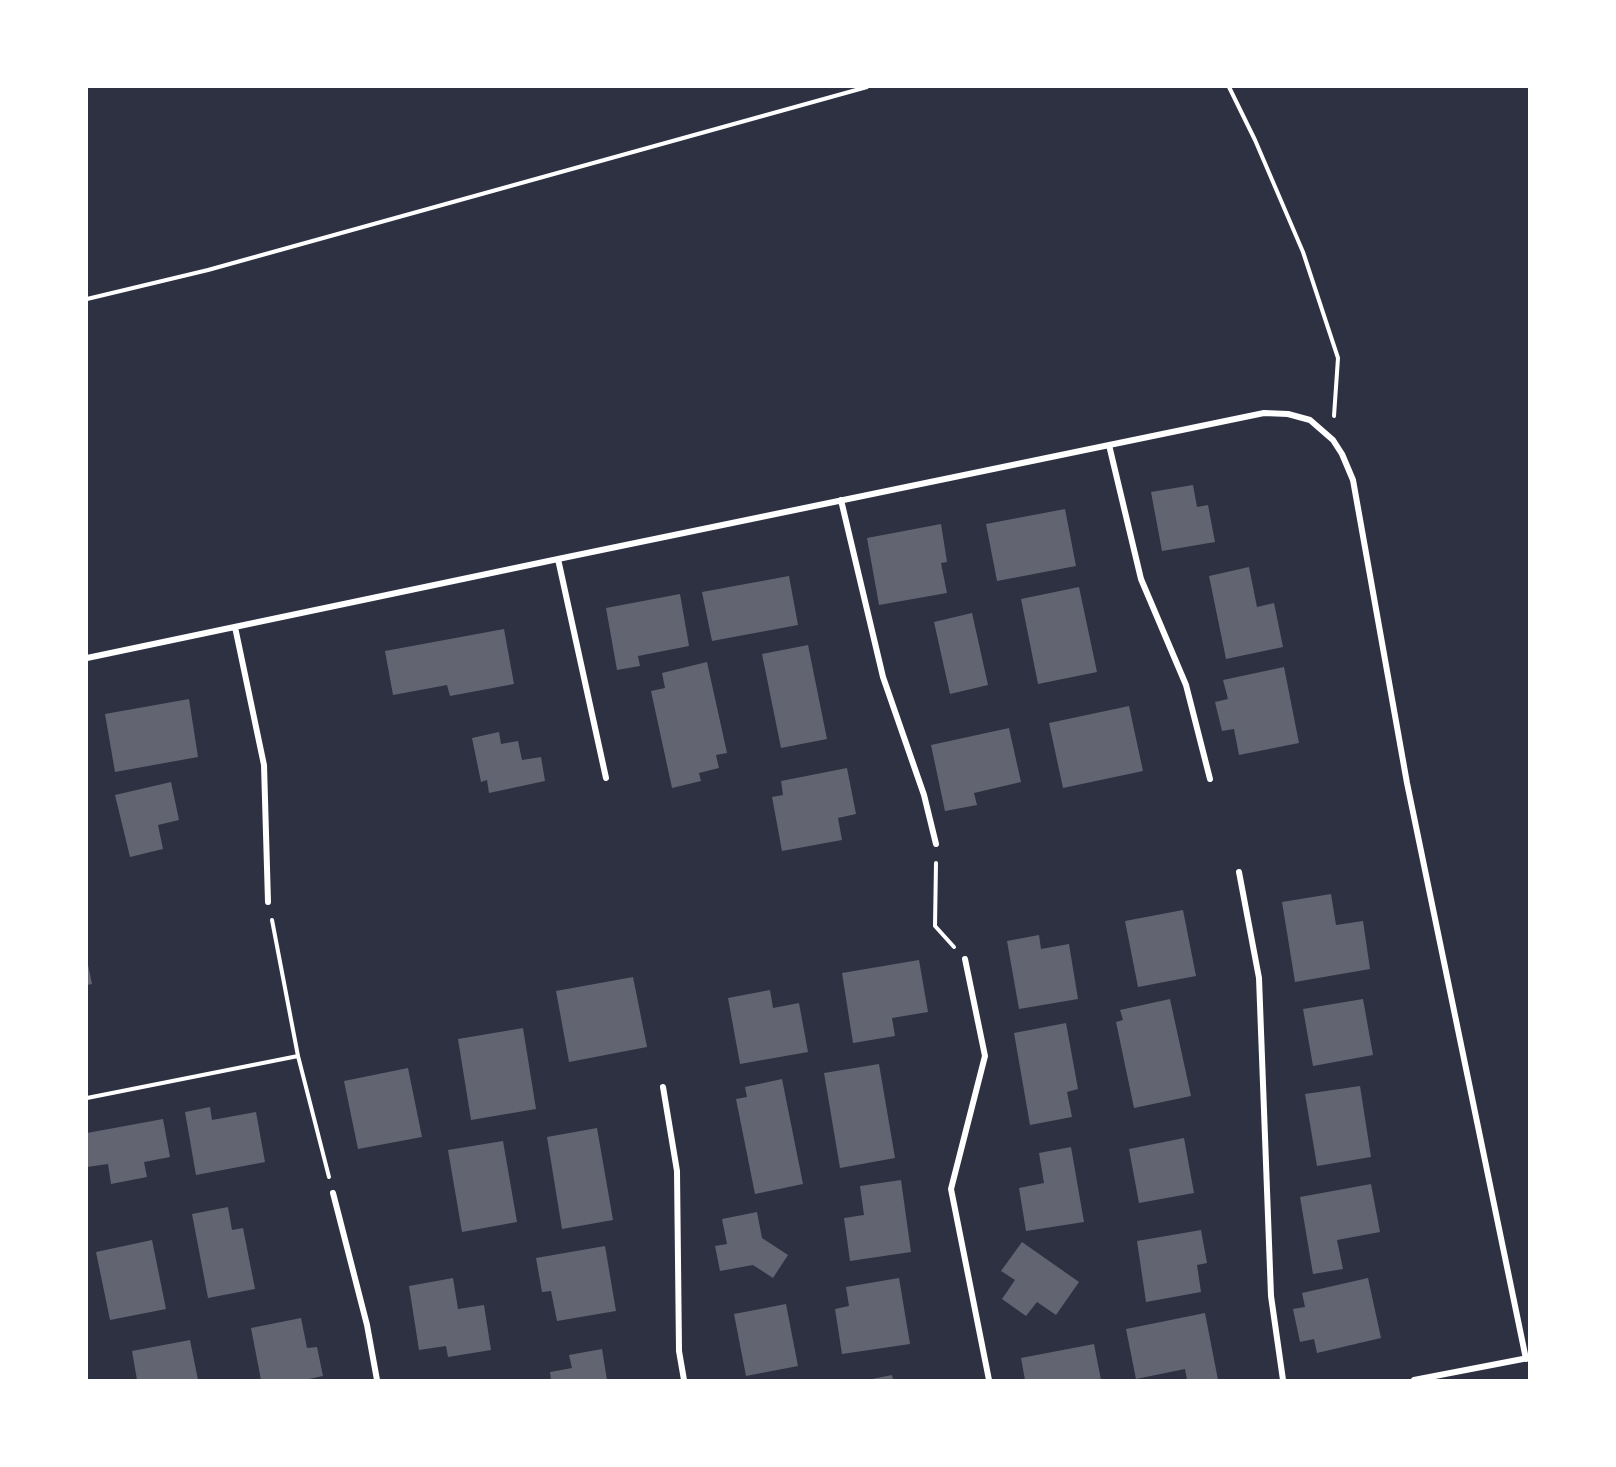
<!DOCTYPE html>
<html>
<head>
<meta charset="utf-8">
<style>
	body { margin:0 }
	#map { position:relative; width:1616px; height:1467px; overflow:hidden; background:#2d3142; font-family:Commissioner,sans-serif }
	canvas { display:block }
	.frame { position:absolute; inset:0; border:88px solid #fff; pointer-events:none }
</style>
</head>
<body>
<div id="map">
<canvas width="1616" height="1467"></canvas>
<div class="frame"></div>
</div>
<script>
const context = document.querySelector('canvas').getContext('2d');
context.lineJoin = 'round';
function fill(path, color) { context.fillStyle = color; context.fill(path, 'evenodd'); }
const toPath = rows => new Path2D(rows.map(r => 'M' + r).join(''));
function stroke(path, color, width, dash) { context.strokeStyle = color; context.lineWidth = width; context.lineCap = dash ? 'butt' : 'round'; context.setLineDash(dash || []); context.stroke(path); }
fill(toPath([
	[1193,485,1197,507,1208,505,1215,542,1162,551,1151,492],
	[1065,509,1076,566,997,581,986,524],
	[941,524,947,562,941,563,947,593,879,605,867,538],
	[1249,567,1257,607,1274,603,1283,647,1226,659,1209,576],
	[789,576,798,625,712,641,702,592],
	[1079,587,1097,672,1038,684,1021,599],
	[680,594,689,646,638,656,640,666,617,670,606,608],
	[972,613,988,685,950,694,934,622],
	[504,629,514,684,450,696,447,685,393,695,385,651],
	[808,645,827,739,781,748,762,654],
	[707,662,727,753,716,755,719,768,699,773,701,781,672,788,651,691,665,688,662,673],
	[1284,667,1299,743,1239,755,1234,729,1222,731,1215,702,1228,699,1223,680],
	[189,699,198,757,115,772,105,714],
	[1129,706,1143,771,1063,788,1049,723],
	[1009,728,1021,782,974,793,977,805,945,811,931,745],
	[499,732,501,744,518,741,522,760,541,757,545,781,489,793,487,780,481,782,472,738],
	[847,768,856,814,838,818,842,840,782,851,772,797,783,795,781,781],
	[171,782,179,820,158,825,163,849,130,857,115,795],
	[1331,894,1336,925,1363,921,1370,969,1295,982,1282,902],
	[1183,910,1196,976,1138,987,1125,921],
	[1039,935,1041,949,1069,944,1078,999,1019,1009,1007,941],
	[87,960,92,984,87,985],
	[919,960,928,1012,892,1018,895,1036,853,1043,842,973],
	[633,977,647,1047,569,1062,556,991],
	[770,990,773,1008,799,1003,808,1052,740,1064,728,998],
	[1170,999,1191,1096,1134,1108,1116,1022,1123,1020,1120,1010],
	[1363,999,1373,1055,1313,1066,1303,1009],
	[1066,1023,1078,1089,1067,1092,1072,1117,1030,1125,1014,1033],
	[523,1028,536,1109,471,1120,458,1039],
	[879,1064,895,1158,840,1168,824,1073],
	[408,1068,422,1137,358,1149,344,1081],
	[782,1079,803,1184,755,1194,736,1099,747,1097,745,1087],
	[1360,1086,1371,1157,1317,1166,1305,1094],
	[210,1107,212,1120,256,1112,265,1162,196,1175,185,1112],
	[163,1119,170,1157,144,1162,147,1177,111,1184,108,1164,87,1167,87,1133],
	[597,1128,613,1220,562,1229,547,1137],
	[1184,1138,1194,1193,1139,1203,1129,1149],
	[503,1141,517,1222,462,1232,448,1150],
	[1071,1147,1084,1222,1026,1231,1019,1188,1044,1183,1039,1153],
	[901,1180,911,1252,850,1261,844,1218,864,1215,860,1186],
	[1371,1184,1380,1232,1337,1240,1343,1269,1313,1274,1300,1197],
	[228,1207,232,1230,243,1228,255,1289,208,1298,192,1214],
	[757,1212,762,1238,788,1255,773,1278,753,1265,720,1271,715,1246,727,1244,722,1219],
	[1201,1230,1207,1263,1197,1265,1201,1292,1146,1302,1137,1241],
	[152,1240,166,1309,110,1320,96,1252],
	[1022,1242,1079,1282,1056,1315,1037,1302,1026,1316,1002,1299,1015,1280,1001,1271],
	[605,1246,616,1311,557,1321,551,1291,542,1292,536,1258],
	[453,1278,458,1309,484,1305,491,1350,448,1357,446,1346,419,1350,409,1286],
	[899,1278,910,1344,842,1354,835,1309,849,1306,846,1287],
	[1368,1278,1381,1338,1317,1353,1314,1339,1300,1342,1293,1309,1305,1307,1302,1293],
	[786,1304,798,1366,746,1376,734,1314],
	[1205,1313,1218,1380,1187,1380,1185,1369,1136,1379,1126,1329],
	[301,1318,307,1348,317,1347,323,1376,304,1380,261,1380,251,1328],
	[190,1340,198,1380,137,1380,132,1351],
	[1094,1344,1101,1380,1025,1380,1021,1358],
	[602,1349,607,1380,551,1380,550,1372,572,1368,569,1355],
	[892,1375,893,1380,872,1380,872,1379]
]), '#626471');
stroke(toPath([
	[1229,87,1255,140,1303,252,1338,358,1334,416],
	[87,299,208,270,867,87],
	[936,863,935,926,954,947],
	[272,920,298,1056,329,1177],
	[87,1098,298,1056]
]), '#fff', 4);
stroke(toPath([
	[1109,445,1141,579,1186,685,1210,779],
	[841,500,883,677,924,795,936,844],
	[558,559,606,778],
	[235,627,264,765,268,902],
	[87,658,558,559,1264,413,1288,414,1310,420,1333,440,1342,454,1353,480,1407,783,1526,1359],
	[1239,872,1259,978,1271,1296,1283,1380],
	[965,959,985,1056,951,1189,989,1380],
	[663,1087,677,1171,679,1351,684,1380],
	[333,1193,367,1325,377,1380],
	[1414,1380,1528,1358]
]), '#fff', 6);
</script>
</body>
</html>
